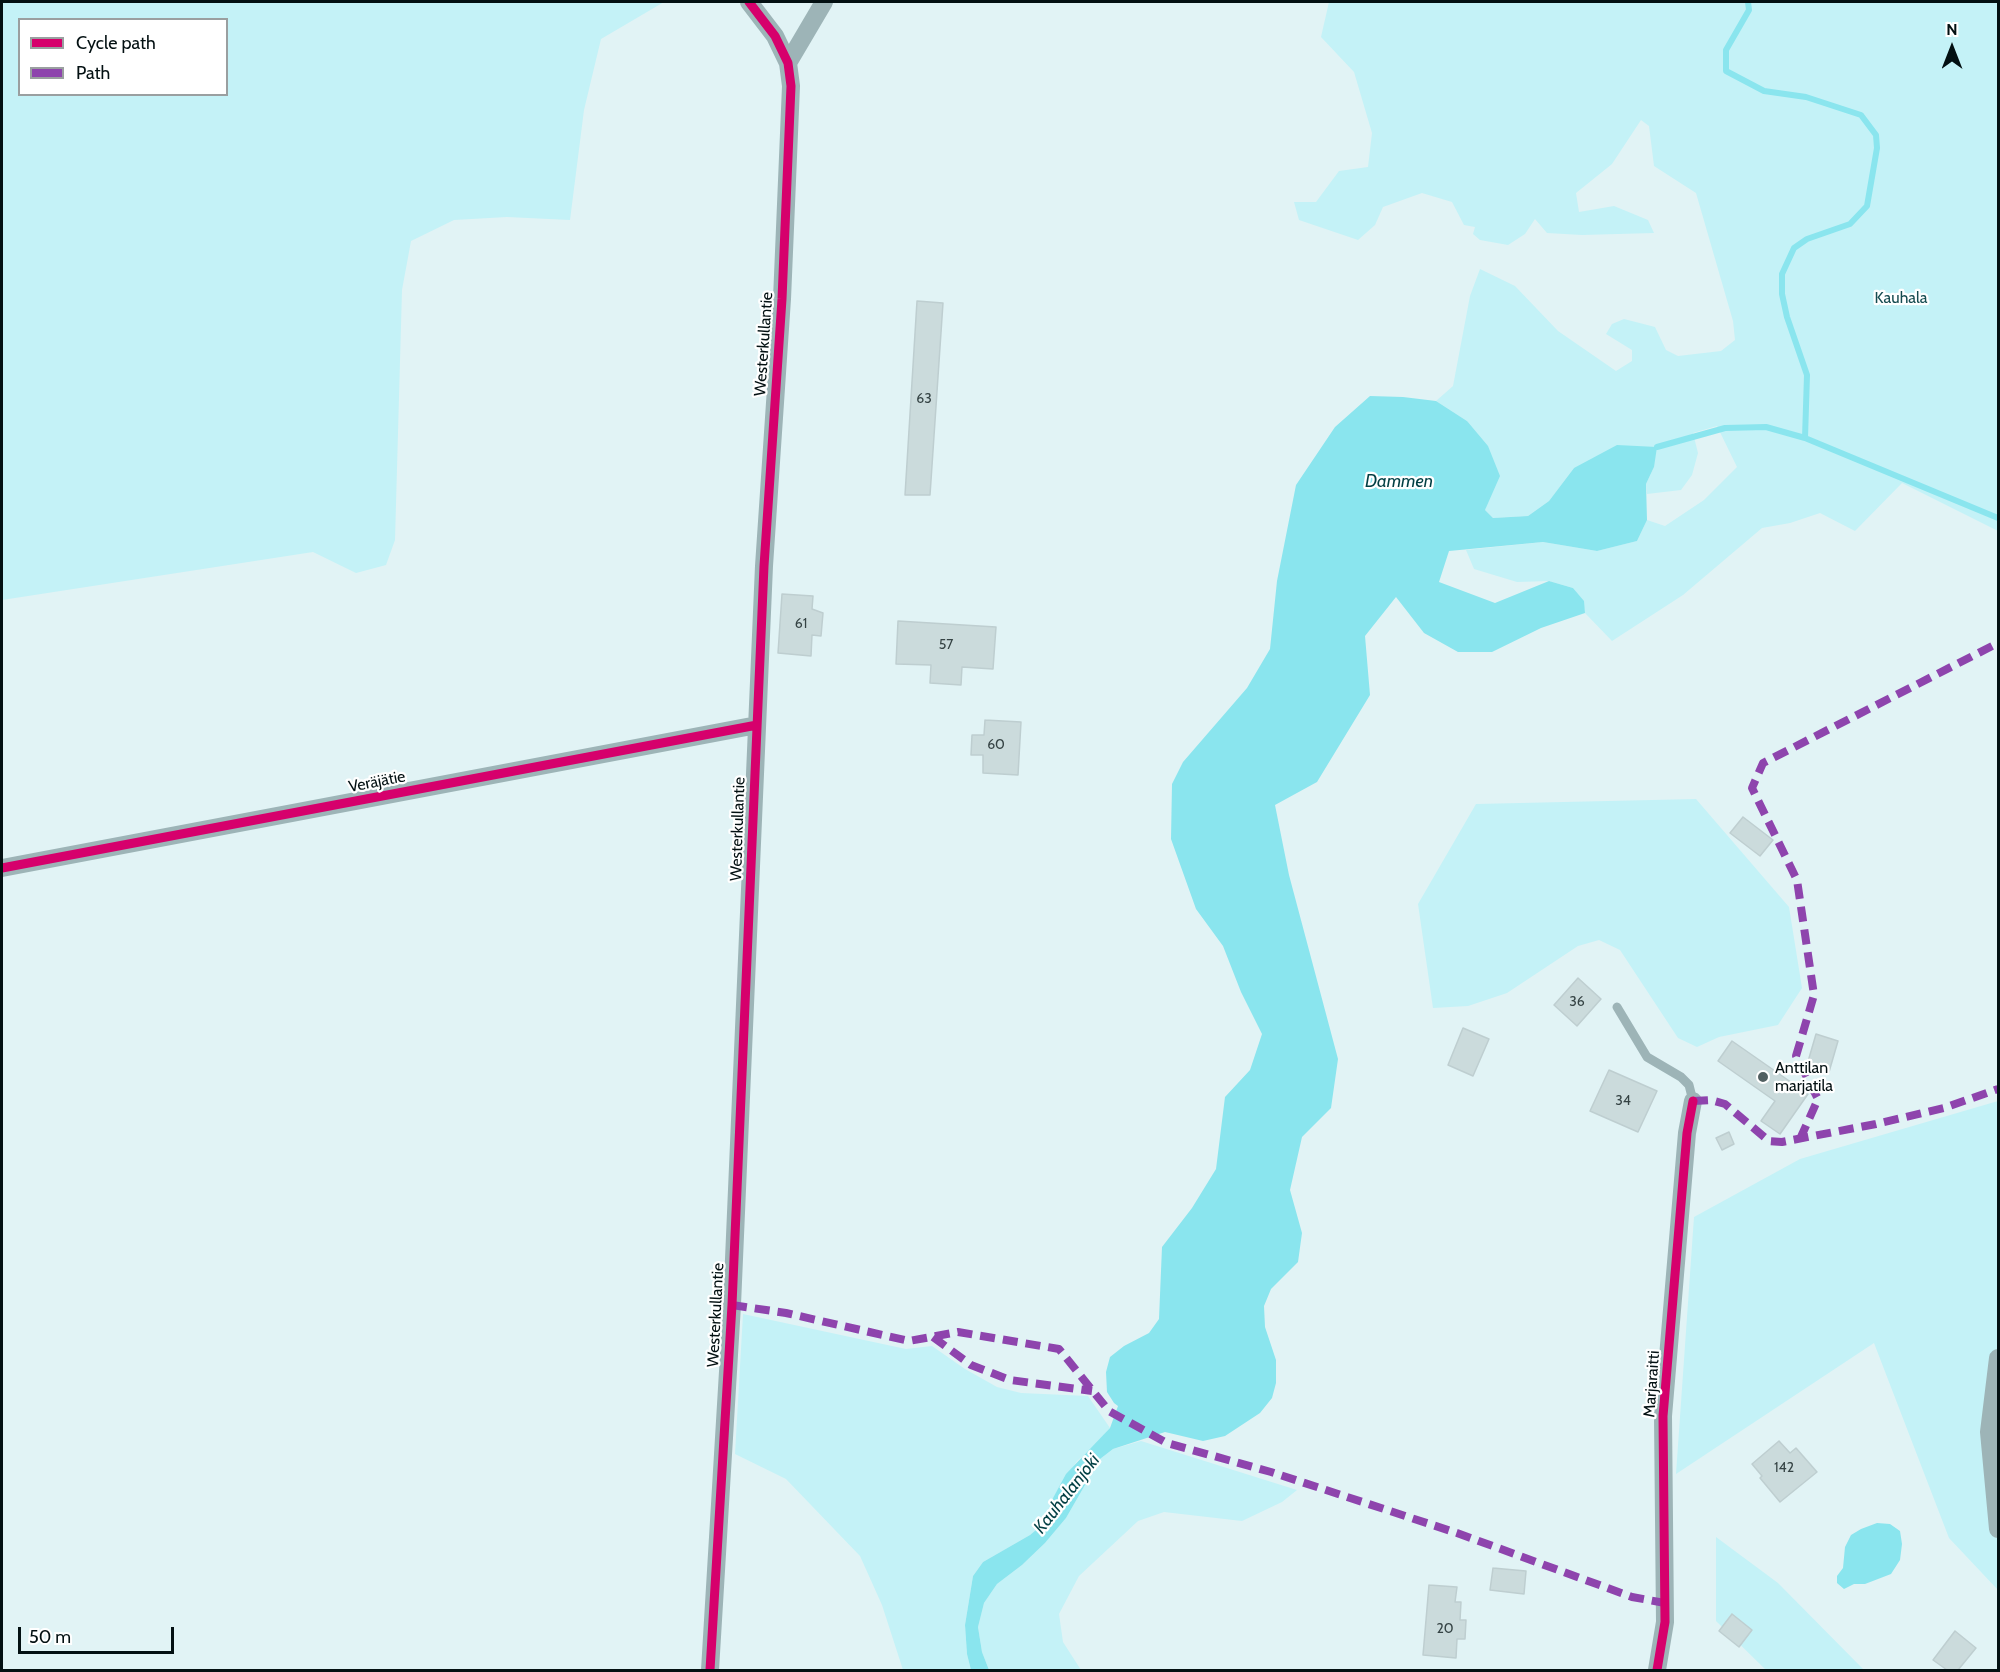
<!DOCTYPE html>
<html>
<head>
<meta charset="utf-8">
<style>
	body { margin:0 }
	#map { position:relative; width:2000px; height:1672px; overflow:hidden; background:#e1f3f5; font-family:Cabin,sans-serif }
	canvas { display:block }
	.frame { position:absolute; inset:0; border:3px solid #031012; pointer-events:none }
	.legend { position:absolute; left:18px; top:18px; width:210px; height:78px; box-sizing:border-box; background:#fff; border:2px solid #9a9fa0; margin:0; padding:8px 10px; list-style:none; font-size:18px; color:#031012 }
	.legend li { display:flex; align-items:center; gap:12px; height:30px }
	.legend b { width:30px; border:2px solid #9a9fa0 }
	.north { position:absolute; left:1922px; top:18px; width:60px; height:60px; -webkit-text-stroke:4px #fff; paint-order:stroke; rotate:0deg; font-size:16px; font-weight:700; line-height:24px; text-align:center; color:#031012 }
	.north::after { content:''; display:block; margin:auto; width:21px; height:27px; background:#031012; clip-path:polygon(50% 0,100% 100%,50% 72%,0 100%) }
	.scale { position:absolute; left:18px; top:1627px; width:156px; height:27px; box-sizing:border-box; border:3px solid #031012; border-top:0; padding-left:8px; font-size:18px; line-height:21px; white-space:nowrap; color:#031012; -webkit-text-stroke:4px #fff; paint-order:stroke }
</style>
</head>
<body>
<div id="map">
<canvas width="2000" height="1672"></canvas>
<div class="frame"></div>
<ul class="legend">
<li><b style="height:8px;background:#d6006c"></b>Cycle path</li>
<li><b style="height:8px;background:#8e44ad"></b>Path</li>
</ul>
<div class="north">N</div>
<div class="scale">50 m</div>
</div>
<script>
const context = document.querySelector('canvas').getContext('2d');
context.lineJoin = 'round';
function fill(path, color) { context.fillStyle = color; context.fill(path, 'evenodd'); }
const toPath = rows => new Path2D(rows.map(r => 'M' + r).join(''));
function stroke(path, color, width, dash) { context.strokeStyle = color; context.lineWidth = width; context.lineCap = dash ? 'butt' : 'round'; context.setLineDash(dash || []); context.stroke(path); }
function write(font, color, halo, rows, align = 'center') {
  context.font = font + ' Cabin,sans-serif'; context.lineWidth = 4.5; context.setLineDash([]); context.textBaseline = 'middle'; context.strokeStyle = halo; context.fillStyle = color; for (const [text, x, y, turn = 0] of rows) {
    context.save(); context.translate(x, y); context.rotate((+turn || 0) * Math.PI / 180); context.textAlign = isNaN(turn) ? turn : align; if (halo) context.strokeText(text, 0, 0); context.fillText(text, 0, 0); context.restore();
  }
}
fill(toPath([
	[2,2,664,2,601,39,584,110,570,220,507,217,454,220,411,241,402,290,395,540,386,565,356,573,313,552,2,600],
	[20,20,226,20,226,94,20,94],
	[1329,2,1998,2,1998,531,1902,483,1855,531,1820,513,1790,523,1762,528,1683,595,1612,641,1585,613,1583,601,1573,588,1549,581,1517,582,1474,569,1466,550,1543,542,1597,551,1637,541,1647,520,1665,526,1704,500,1737,467,1717,426,1693,433,1698,453,1692,475,1681,490,1647,494,1646,484,1654,467,1574,468,1549,501,1528,516,1493,518,1485,510,1487,503,1467,421,1436,401,1453,386,1470,296,1480,269,1515,286,1558,331,1616,371,1632,361,1632,350,1606,334,1612,324,1624,319,1655,327,1666,350,1678,356,1721,351,1735,340,1733,321,1696,193,1654,166,1649,126,1641,120,1612,164,1576,193,1579,212,1614,206,1648,220,1654,233,1582,235,1547,233,1535,219,1525,234,1508,245,1480,240,1473,234,1475,227,1464,225,1452,202,1422,193,1383,207,1375,225,1358,240,1299,220,1294,202,1316,202,1339,171,1368,167,1372,133,1354,72,1321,37],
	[1696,799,1789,907,1802,988,1778,1025,1719,1037,1697,1047,1678,1038,1620,950,1599,940,1578,946,1507,993,1468,1006,1433,1008,1418,904,1476,804],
	[1998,1101,1998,1590,1949,1538,1874,1343,1676,1474,1694,1217,1800,1159],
	[743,1314,906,1349,932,1346,965,1369,997,1387,1021,1393,1088,1396,1110,1428,1097,1443,1077,1461,1053,1498,1043,1524,1030,1535,983,1562,973,1576,965,1625,967,1654,971,1670,903,1670,882,1605,860,1556,786,1479,735,1454],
	[1141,1441,1297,1490,1282,1502,1242,1521,1164,1512,1138,1521,1079,1576,1059,1614,1063,1642,1081,1670,989,1670,982,1652,978,1627,984,1603,997,1584,1022,1565,1045,1543,1066,1518,1100,1459,1113,1449],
	[1716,1537,1778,1583,1864,1670,1766,1670,1716,1621]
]), '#c4f2f7');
fill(toPath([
	[1370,396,1403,397,1436,401,1467,421,1488,446,1500,476,1485,510,1493,518,1528,516,1549,501,1574,468,1617,445,1657,447,1654,467,1646,484,1647,520,1637,541,1597,551,1543,542,1449,551,1439,582,1495,603,1549,581,1573,588,1584,601,1585,613,1541,628,1492,652,1458,652,1424,633,1396,597,1365,636,1370,695,1317,782,1275,805,1289,875,1338,1059,1331,1108,1302,1137,1290,1190,1302,1233,1298,1262,1271,1289,1264,1306,1265,1327,1276,1360,1276,1383,1272,1398,1260,1413,1225,1436,1203,1441,1165,1432,1113,1449,1100,1459,1066,1518,1045,1543,1022,1565,997,1584,984,1603,978,1627,982,1652,989,1670,971,1670,967,1654,965,1625,973,1576,983,1562,1030,1535,1043,1524,1053,1498,1066,1474,1110,1428,1118,1406,1114,1403,1107,1392,1106,1372,1110,1357,1124,1346,1149,1333,1159,1319,1162,1247,1192,1208,1216,1169,1225,1097,1250,1070,1262,1034,1241,992,1223,946,1196,909,1171,839,1172,784,1183,762,1247,688,1270,649,1277,581,1296,485,1335,427],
	[1877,1523,1890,1524,1900,1531,1902,1544,1900,1560,1891,1574,1865,1584,1854,1584,1844,1589,1837,1583,1837,1576,1843,1568,1845,1547,1851,1535,1861,1529]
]), '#8ae5ee');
stroke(toPath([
	[1748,2,1749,10,1726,50,1726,71,1764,91,1806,97,1861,115,1876,135,1877,148,1867,206,1850,224,1807,239,1794,248,1782,274,1782,294,1787,317,1807,375,1805,438],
	[1657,447,1725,428,1766,427,1805,438,1998,518]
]), '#8ae5ee', 6);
const building = toPath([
	[917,301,943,303,930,495,905,495,917,301],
	[782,594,813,596,812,609,823,613,821,636,812,635,811,656,778,653,782,594],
	[898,621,996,627,993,669,962,667,961,685,930,683,931,665,896,664,898,621],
	[985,720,1021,722,1018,775,983,773,983,755,971,755,972,735,984,735,985,720],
	[1743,817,1773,840,1760,856,1730,833,1743,817],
	[1578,978,1601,999,1577,1026,1554,1005,1578,978],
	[1463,1028,1489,1039,1473,1076,1448,1065,1463,1028],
	[1816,1034,1838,1041,1829,1072,1807,1065,1816,1034],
	[1732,1041,1808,1094,1780,1134,1761,1121,1775,1101,1718,1061,1732,1041],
	[1609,1070,1657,1091,1638,1132,1590,1111,1609,1070],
	[1729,1132,1734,1144,1722,1150,1716,1138,1729,1132],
	[1779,1441,1790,1453,1796,1448,1817,1472,1780,1502,1760,1478,1762,1476,1752,1464,1779,1441],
	[1493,1568,1526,1571,1524,1594,1490,1590,1493,1568],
	[1429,1585,1457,1587,1455,1602,1461,1602,1460,1620,1466,1620,1465,1639,1457,1639,1456,1658,1423,1655,1429,1585],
	[1732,1614,1752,1630,1739,1647,1719,1631,1732,1614],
	[1955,1631,1976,1648,1958,1670,1947,1670,1933,1660,1955,1631]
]);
fill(building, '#cbdbdc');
stroke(building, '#beced0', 1.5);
stroke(toPath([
	[1617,1007,1647,1057,1681,1077,1689,1085,1693,1101]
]), '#9db4b7', 9);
stroke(toPath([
	[788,63,824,2],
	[2,868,757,725],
	[1998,1358,1989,1432,1998,1529],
	[710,1670,732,1305,764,566,782,299,791,86,788,63,775,36,749,2],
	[1657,1670,1665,1622,1663,1416,1687,1133,1693,1101]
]), '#9db4b7', 18);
stroke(toPath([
	[1693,1101,1711,1100,1725,1104,1769,1141,1782,1142,1876,1124,1944,1108,1998,1089],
	[1800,1139,1818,1099,1796,1056,1814,995,1797,880,1752,788,1763,763,1998,643],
	[732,1305,786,1313,909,1341,958,1332,1059,1349,1109,1411,1167,1443,1271,1472,1457,1533,1632,1597,1665,1603],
	[933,1337,971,1365,1010,1380,1092,1391]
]), '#8e44ad', 8, [15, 8]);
stroke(toPath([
	[2,868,757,725],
	[710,1670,732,1305,764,566,782,299,791,86,788,63,775,36,749,2],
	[1657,1670,1665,1622,1663,1416,1687,1133,1693,1101]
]), '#d6006c', 9);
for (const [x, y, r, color] of [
	[1763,1077,6,"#515f61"]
]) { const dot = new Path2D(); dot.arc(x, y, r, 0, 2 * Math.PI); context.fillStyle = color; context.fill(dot); stroke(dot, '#fff', 2); }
write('14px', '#354344', null, [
	["63",924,399],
	["61",801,624],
	["57",946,645],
	["60",996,745],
	["36",1577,1002],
	["34",1623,1101],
	["142",1784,1468],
	["20",1445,1629]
]);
write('16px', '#164c51', '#fff', [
	["Kauhala",1901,298]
]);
write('16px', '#031012', '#fff', [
	["Westerkullantie",764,344,-86],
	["Veräjätie",377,782,-11],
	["Westerkullantie",738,829,-88],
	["Westerkullantie",716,1315,-87],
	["Marjaraitti",1652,1384,-86]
]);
write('16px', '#031012', '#fff', [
	["Anttilan",1775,1068],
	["marjatila",1775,1086]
], 'left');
write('italic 18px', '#023f44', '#fff', [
	["Dammen",1399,482],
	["Kauhalanjoki",1067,1494,-52]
]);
</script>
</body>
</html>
